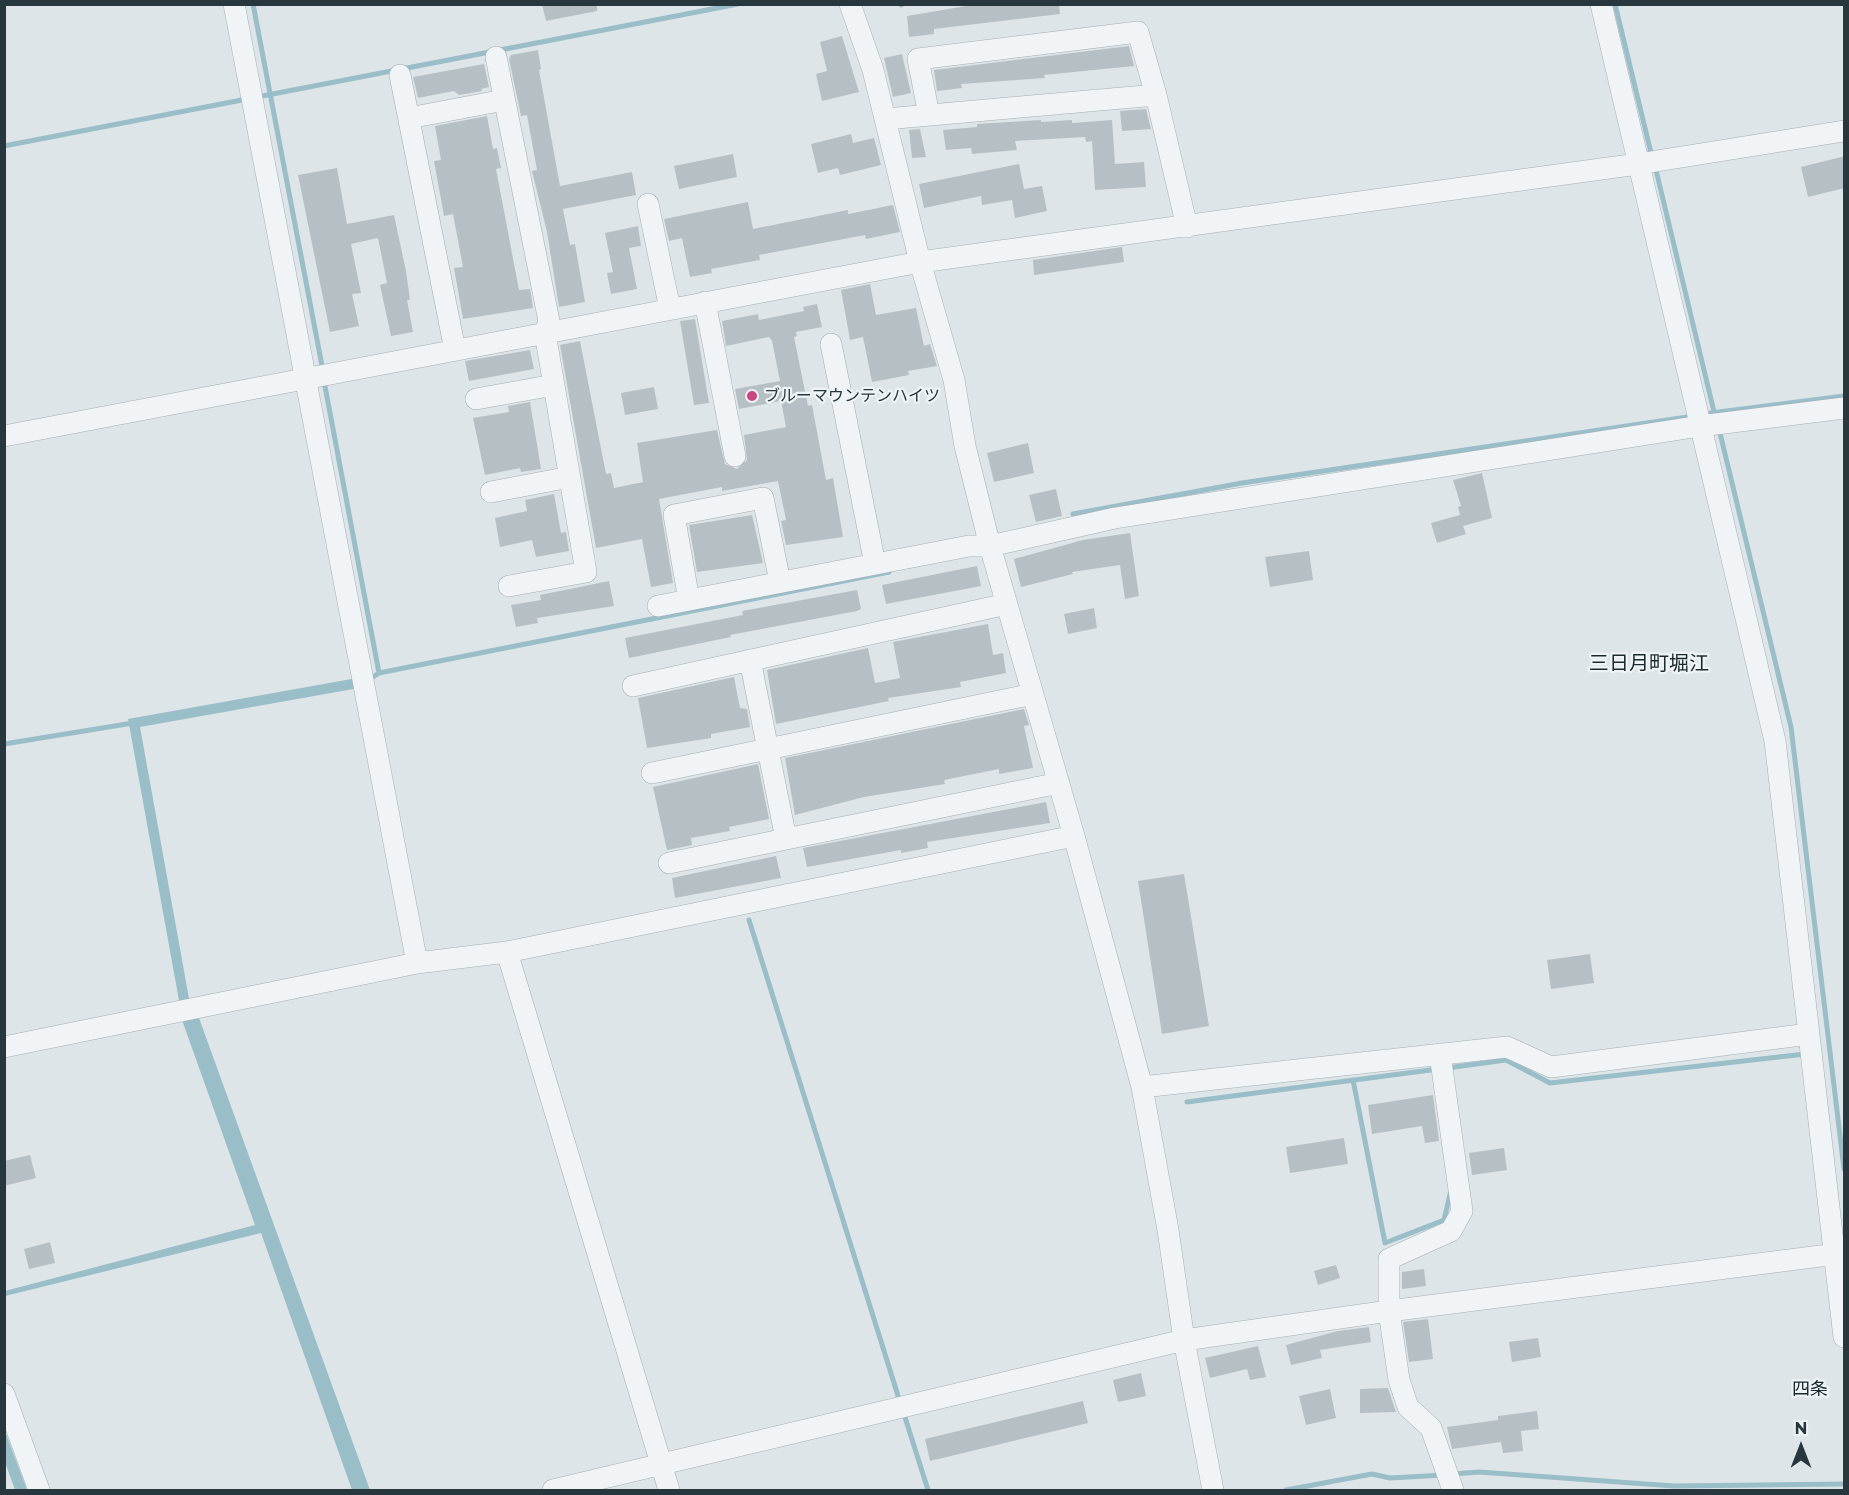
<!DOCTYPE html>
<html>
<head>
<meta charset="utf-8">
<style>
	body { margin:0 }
	#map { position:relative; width:1849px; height:1495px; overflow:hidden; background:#dee5e8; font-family:Montserrat,sans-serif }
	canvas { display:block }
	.frame { position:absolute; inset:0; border:6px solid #28373e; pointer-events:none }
	.north { position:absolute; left:1771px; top:1417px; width:60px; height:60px; -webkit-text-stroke:4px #eef3f5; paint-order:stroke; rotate:0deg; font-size:16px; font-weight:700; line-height:24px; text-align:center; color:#28373e }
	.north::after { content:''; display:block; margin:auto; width:21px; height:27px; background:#28373e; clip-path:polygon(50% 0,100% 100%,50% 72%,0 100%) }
</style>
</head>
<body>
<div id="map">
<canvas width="1849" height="1495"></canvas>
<div class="frame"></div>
<div class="north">N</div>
</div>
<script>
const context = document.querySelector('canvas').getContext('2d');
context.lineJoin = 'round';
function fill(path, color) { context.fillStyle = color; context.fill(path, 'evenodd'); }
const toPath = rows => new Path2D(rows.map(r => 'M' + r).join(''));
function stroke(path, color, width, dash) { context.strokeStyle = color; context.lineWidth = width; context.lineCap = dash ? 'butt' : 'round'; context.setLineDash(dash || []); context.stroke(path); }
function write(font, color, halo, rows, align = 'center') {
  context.font = font + ' Montserrat,"Noto Sans JP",sans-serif'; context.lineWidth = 4.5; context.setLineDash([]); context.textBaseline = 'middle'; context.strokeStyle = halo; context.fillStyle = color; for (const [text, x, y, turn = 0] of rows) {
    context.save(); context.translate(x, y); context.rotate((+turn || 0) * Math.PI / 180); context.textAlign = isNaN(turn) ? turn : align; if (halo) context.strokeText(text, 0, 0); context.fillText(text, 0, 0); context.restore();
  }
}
fill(toPath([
	[357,678,359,688,140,727,190,1004,180,1006,128,719],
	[199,1018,370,1490,352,1490,261,1233,5,1296,5,1291,255,1225,182,1020],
	[5,1431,27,1490,15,1490,5,1462]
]), '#99bec8');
stroke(toPath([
	[253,4,323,371],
	[1615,4,1652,157],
	[901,5,903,4],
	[257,97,738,4],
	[4,146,247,99],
	[1655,166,1716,420],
	[324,381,379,673,367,681],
	[1703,414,1844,396],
	[1719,429,1791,727,1844,1169],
	[1073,514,1242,483,1694,416],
	[379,673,889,572],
	[4,744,133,723],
	[749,920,900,1402],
	[1447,1068,1506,1060,1550,1083,1805,1054],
	[1353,1080,1385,1243,1444,1220,1451,1190],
	[1187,1102,1438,1069],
	[903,1411,928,1490],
	[1453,1474,1479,1472,1674,1486,1844,1484],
	[1286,1490,1372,1474,1390,1478,1444,1475]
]), '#99bec8', 5);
fill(toPath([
	[542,4,597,4,597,11,546,21],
	[978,4,1059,4,1060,14,934,29,934,34,909,37,907,16],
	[842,36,859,92,822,101,816,74,827,71,820,42],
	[1129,46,1134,66,1044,75,1045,78,961,84,962,88,937,91,934,70],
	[538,50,541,69,539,70,560,186,632,172,636,195,563,209,570,245,575,244,585,302,559,307,547,232,532,171,537,170,527,115,521,116,509,59,511,55],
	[902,54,911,93,893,97,884,58],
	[484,64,489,87,481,89,482,91,459,95,454,91,418,98,413,77],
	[1146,109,1151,129,1122,131,1120,111],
	[487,116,493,149,497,148,501,168,496,169,519,290,530,289,533,308,463,319,454,268,463,267,453,214,444,216,434,161,441,160,435,126],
	[1041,120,1041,122,1072,120,1072,123,1112,120,1115,164,1144,162,1146,187,1095,190,1092,141,1086,142,1085,137,1015,141,1017,150,972,154,971,148,946,150,943,130,977,127,977,124],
	[920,129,926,157,912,158,909,130],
	[851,134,853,143,874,138,881,165,840,175,838,168,818,173,811,144],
	[733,154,737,177,679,189,674,166],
	[1845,156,1845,188,1808,197,1801,167],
	[1019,164,1024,189,1042,186,1047,211,1015,218,1012,200,982,205,981,196,924,208,919,184],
	[337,168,347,224,394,215,406,271,410,300,407,300,413,332,391,336,380,285,387,283,378,238,351,244,361,293,352,294,359,326,330,332,298,175],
	[748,202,753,229,848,210,848,214,893,205,900,232,866,239,865,235,759,255,760,260,711,269,712,273,690,277,682,238,669,241,664,219],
	[638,226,641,246,629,248,637,289,611,294,607,273,613,272,605,233],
	[1122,247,1124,262,1034,275,1033,260],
	[870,284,876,315,916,308,924,346,930,344,937,366,908,371,909,375,872,382,863,337,850,340,841,290],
	[817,304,822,327,796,332,797,336,794,337,808,406,812,405,826,480,833,478,843,537,786,545,781,521,786,520,778,481,722,491,722,487,659,499,673,583,651,587,642,539,596,548,560,345,580,341,606,474,611,473,614,488,643,482,637,443,717,430,725,464,737,469,747,460,744,435,786,427,781,401,739,409,735,389,780,381,772,341,769,337,726,346,722,321,758,314,759,320,804,311,803,307],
	[695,319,709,403,694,405,680,321],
	[530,350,534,369,469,381,465,361],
	[654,387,658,409,625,415,621,393],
	[530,402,541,469,521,472,520,468,485,475,473,418,509,412,508,406],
	[1028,443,1034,473,994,482,987,453],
	[1482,473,1492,518,1463,526,1466,534,1437,543,1431,523,1460,515,1458,507,1461,506,1453,480],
	[1056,489,1062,516,1036,522,1029,495],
	[554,494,561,533,566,532,569,551,536,557,532,540,500,547,495,518,527,511,525,500],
	[752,515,763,563,697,572,689,525],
	[1130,533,1139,596,1125,599,1120,565,1072,572,1073,574,1021,587,1014,559,1083,540],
	[1309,551,1313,580,1270,587,1265,557],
	[977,566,981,586,886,604,882,585],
	[609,581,614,606,537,618,538,623,516,627,511,605,541,600,540,595],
	[857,590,861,609,857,611,730,635,731,637,629,658,625,638,743,615,742,611],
	[1094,608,1097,628,1068,634,1064,614],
	[988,624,993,655,1003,653,1006,673,960,682,961,687,888,698,889,701,776,724,767,670,868,648,875,683,900,678,893,642],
	[734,677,740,708,747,709,750,727,711,734,711,738,647,748,638,698],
	[1024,709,1029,725,1024,726,1033,768,999,774,999,769,944,780,945,784,864,797,795,815,785,758],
	[758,764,769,819,729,827,730,831,691,838,692,845,667,850,653,787],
	[1046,802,1050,823,927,842,928,848,901,853,901,850,807,867,803,848],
	[776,856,781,878,675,898,672,878],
	[1184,874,1209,1026,1162,1034,1138,881],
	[1590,954,1594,983,1551,989,1547,960],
	[1433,1095,1439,1141,1425,1143,1422,1126,1372,1134,1368,1105],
	[1344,1138,1348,1164,1290,1173,1286,1147],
	[1504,1148,1507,1170,1472,1175,1469,1153],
	[30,1155,36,1178,4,1186,4,1161],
	[50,1242,55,1263,29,1269,24,1249],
	[1336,1265,1340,1278,1318,1285,1314,1271],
	[1424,1269,1426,1286,1402,1289,1402,1272],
	[1428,1319,1433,1359,1409,1362,1403,1322],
	[1369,1327,1371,1342,1320,1350,1322,1358,1291,1365,1286,1345,1338,1331],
	[1538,1338,1541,1357,1512,1362,1509,1342],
	[1258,1346,1266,1377,1250,1380,1247,1369,1210,1378,1205,1358],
	[1141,1373,1146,1396,1118,1402,1113,1380],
	[1388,1388,1396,1412,1360,1413,1360,1389],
	[1330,1389,1336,1418,1306,1425,1299,1396],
	[1083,1401,1088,1423,930,1461,925,1439],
	[1537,1411,1539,1429,1521,1431,1523,1451,1503,1453,1501,1442,1452,1449,1447,1427,1498,1420,1498,1416]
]), '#b6c0c4');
const minor = toPath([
	[234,4,417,963],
	[850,4,873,70,920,262,954,380,965,446,990,546,1074,836,1142,1087,1168,1230,1184,1340,1213,1490],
	[1601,4,1775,741,1844,1337],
	[496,57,549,321,545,333,586,572,509,586],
	[400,75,455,350],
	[1156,95,1187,227],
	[409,118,504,100],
	[885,119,1156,95,1138,32,918,59,929,115],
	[648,204,670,309],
	[705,302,735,456],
	[831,344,875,564],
	[476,399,554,385],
	[4,436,920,262,1638,164,1844,131],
	[491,492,570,477],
	[689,600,674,515,763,498,780,582],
	[658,606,969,546,990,546,1115,518,1700,426,1844,408],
	[750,660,786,839],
	[633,686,1007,604],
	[652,773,1033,694],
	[669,863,1059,783],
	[507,952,669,1490],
	[4,1047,417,963,507,952,1074,836],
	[1440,1054,1462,1211,1451,1231,1389,1259,1389,1311,1399,1380,1408,1407,1431,1428,1453,1490],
	[1142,1087,1507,1047,1551,1067,1809,1034],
	[4,1394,39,1490],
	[553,1490,1184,1340,1389,1311,1844,1253]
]);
stroke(minor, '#a4adb2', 22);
stroke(minor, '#f1f4f6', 21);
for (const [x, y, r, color] of [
	[752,396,6,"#cc4482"]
]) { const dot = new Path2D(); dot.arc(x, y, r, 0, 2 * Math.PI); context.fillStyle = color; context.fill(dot); stroke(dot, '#eef3f5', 2); }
write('16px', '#28373e', '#eef3f5', [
	["ブルーマウンテンハイツ",764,396]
], 'left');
write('18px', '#1a282f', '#eef3f5', [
	["四条",1810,1390]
]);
write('20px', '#1a282f', '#eef3f5', [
	["三日月町堀江",1649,664]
]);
</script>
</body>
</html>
